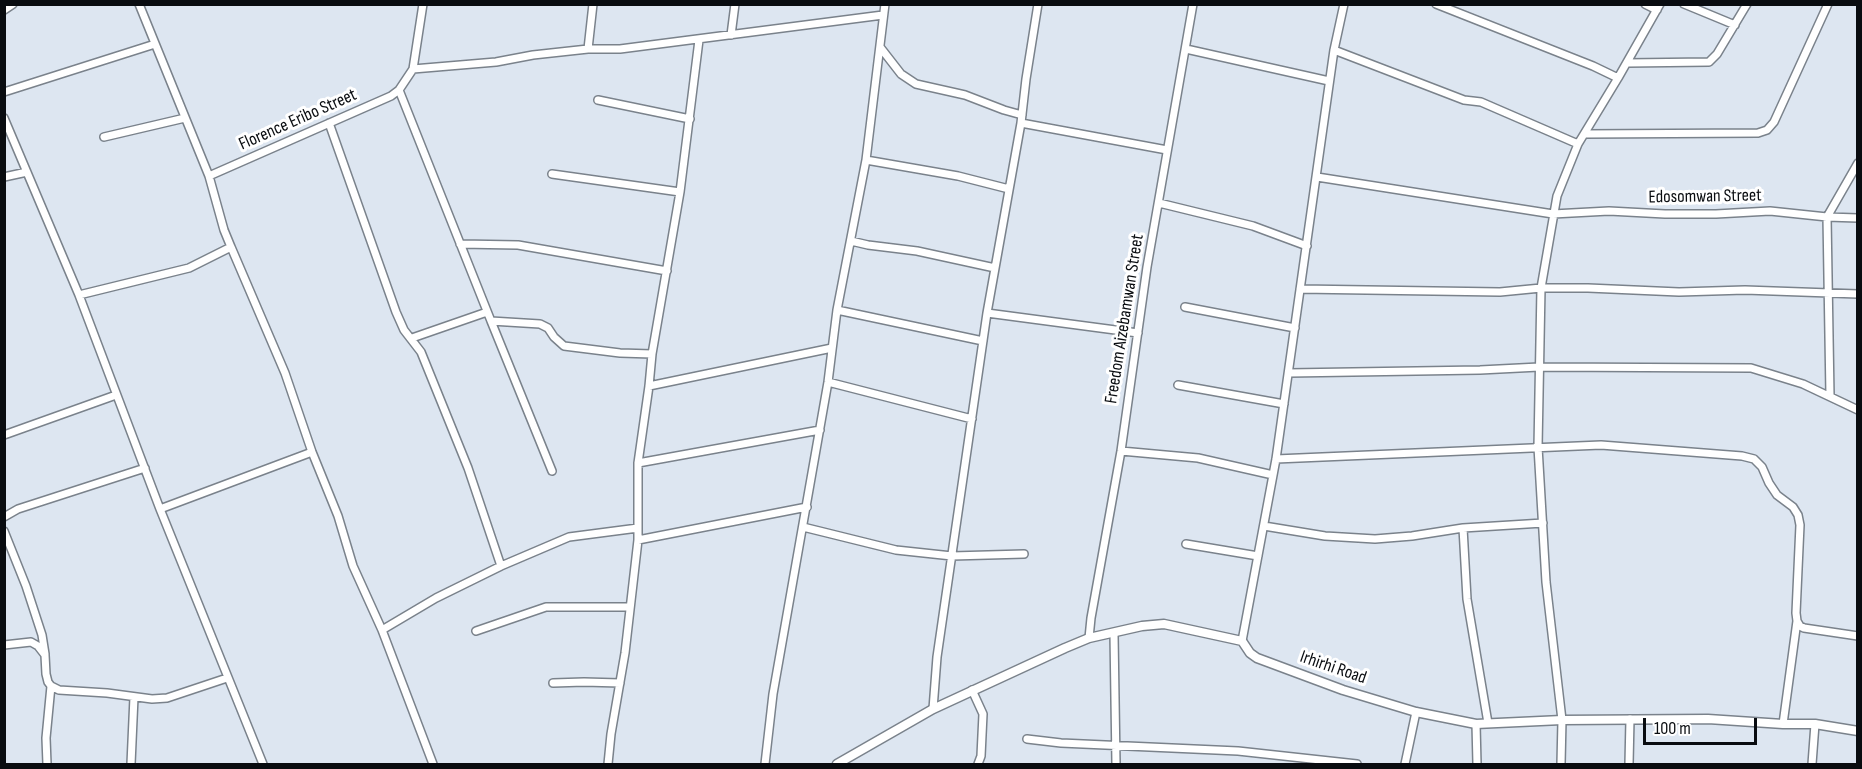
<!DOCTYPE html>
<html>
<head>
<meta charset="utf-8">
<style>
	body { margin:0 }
	#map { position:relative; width:1862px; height:769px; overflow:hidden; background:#dde6f1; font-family:"Sofia Sans Condensed",sans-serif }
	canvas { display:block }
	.frame { position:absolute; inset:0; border:6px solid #090c10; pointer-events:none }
	.scale { position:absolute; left:1643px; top:718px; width:114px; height:27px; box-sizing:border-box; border:3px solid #090c10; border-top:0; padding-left:8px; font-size:18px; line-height:21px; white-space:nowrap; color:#090c10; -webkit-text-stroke:4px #fff; paint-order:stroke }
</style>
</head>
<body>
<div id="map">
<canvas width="1862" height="769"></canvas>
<div class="frame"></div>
<div class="scale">100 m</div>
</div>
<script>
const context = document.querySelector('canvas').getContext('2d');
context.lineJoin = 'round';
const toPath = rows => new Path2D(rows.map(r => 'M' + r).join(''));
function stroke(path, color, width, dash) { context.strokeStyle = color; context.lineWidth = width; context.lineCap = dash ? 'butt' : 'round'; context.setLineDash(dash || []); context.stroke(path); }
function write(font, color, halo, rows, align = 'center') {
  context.font = font + ' "Sofia Sans Condensed",sans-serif'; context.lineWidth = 6; context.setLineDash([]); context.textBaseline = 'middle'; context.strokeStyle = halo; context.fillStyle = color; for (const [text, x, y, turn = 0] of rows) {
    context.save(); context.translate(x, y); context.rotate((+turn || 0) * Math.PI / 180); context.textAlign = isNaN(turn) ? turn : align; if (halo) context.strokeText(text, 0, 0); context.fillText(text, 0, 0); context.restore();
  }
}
const minor = toPath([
	[1436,4,1593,66,1618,78],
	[1645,4,1657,10],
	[1684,4,1735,25],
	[4,10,13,4],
	[731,35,735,4],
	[880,47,901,74,916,84,965,95,1004,110,1022,115],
	[588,49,593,4],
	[1186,49,1329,81],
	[1334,50,1464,100,1481,102,1578,144],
	[1627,63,1709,62,1717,54,1747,4],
	[413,69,423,4],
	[399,90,491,321,540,324,548,328,554,337,564,346,620,353,652,354],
	[4,92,155,44],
	[598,100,690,119],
	[4,118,79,295,160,509,263,764],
	[329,123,396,312,404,330,421,352,468,468,501,566],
	[1021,123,1167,150],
	[1585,134,1758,133,1767,130,1774,122,1828,4],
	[104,137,185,118],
	[866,160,958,176,1009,189],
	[552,174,680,192],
	[209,176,391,96,399,90,413,69,496,62,533,55,588,49,620,49,883,15],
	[4,177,27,172],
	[1317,177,1553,214,1609,211,1665,214,1716,214,1770,211,1827,217,1858,218],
	[1159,203,1253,226,1307,246],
	[851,241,868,245,917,251,995,268],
	[460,244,518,245,667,271],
	[231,247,285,373,312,452,338,516,353,566,382,630,433,764],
	[1300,289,1500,292,1541,288,1588,288,1679,292,1745,290,1858,294],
	[79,295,189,268,231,247,224,230,209,176,139,4],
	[1185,307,1295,328],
	[837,310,983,341],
	[987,313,1138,333],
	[491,321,552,471],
	[412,338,487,312],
	[1289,373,1480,370,1539,367,1751,368,1803,384,1858,410],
	[828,382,972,419],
	[1178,385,1284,404],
	[649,386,832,348],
	[1830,396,1827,217,1858,163],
	[4,435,116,395],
	[1121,451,1198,458,1273,475],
	[1276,459,1601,445,1742,456,1754,459,1762,467,1769,483,1777,495,1793,507,1798,515,1800,525,1796,613,1797,621,1800,626,1804,628,1858,636],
	[638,463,820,430],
	[160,509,312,452],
	[4,517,18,509,145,468],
	[1264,526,1325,536,1375,539,1412,536,1463,528,1543,523],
	[803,527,896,550,952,556,1024,554],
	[1463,528,1467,599,1488,723],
	[4,531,26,586,42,635,45,654],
	[638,540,807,507],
	[1186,544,1258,556],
	[382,630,436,598,501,566,569,537,638,528],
	[476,631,546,607,630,607],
	[1114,634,1116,764],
	[1089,638,1091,618,1121,451,1147,267,1193,4],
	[1242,641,1276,459,1334,50,1344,4],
	[4,645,31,642,38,646,45,655,46,674,48,682,51,686,59,690,107,693,152,699,167,698,227,678],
	[553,683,584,682,620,683],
	[972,690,983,714,981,756,978,764],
	[933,709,937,657,987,313,1021,123,1026,79,1038,4],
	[1476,724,1477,764],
	[1783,724,1797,621],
	[1027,739,1061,743,1238,751,1357,764],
	[47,764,46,738,51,686],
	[131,764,134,697],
	[608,764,611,734,625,653,638,540,638,463,649,386,652,354,680,192,699,40],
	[765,764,773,694,828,382,837,310,866,160,885,4],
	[1405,764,1416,712],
	[1561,764,1562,720,1546,582,1538,447,1541,288,1557,196,1578,144,1618,78,1660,4],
	[1629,764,1630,719],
	[1812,764,1815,724]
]);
const tertiary = toPath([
	[837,764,933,709,1065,648,1089,638,1142,626,1164,624,1242,641,1250,653,1257,658,1343,690,1416,712,1476,724,1562,720,1708,719,1783,724,1815,724,1858,731]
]);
stroke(minor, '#7a828b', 10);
stroke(tertiary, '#7a828b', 11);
stroke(minor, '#fff', 7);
stroke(tertiary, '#fff', 8);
write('18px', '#090c10', '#fff', [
	["Florence Eribo Street",298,120,-24],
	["Edosomwan Street",1705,197,-1],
	["Freedom Aizebamwan Street",1125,319,-81],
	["Irhirhi Road",1333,668,19]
]);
</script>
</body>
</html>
